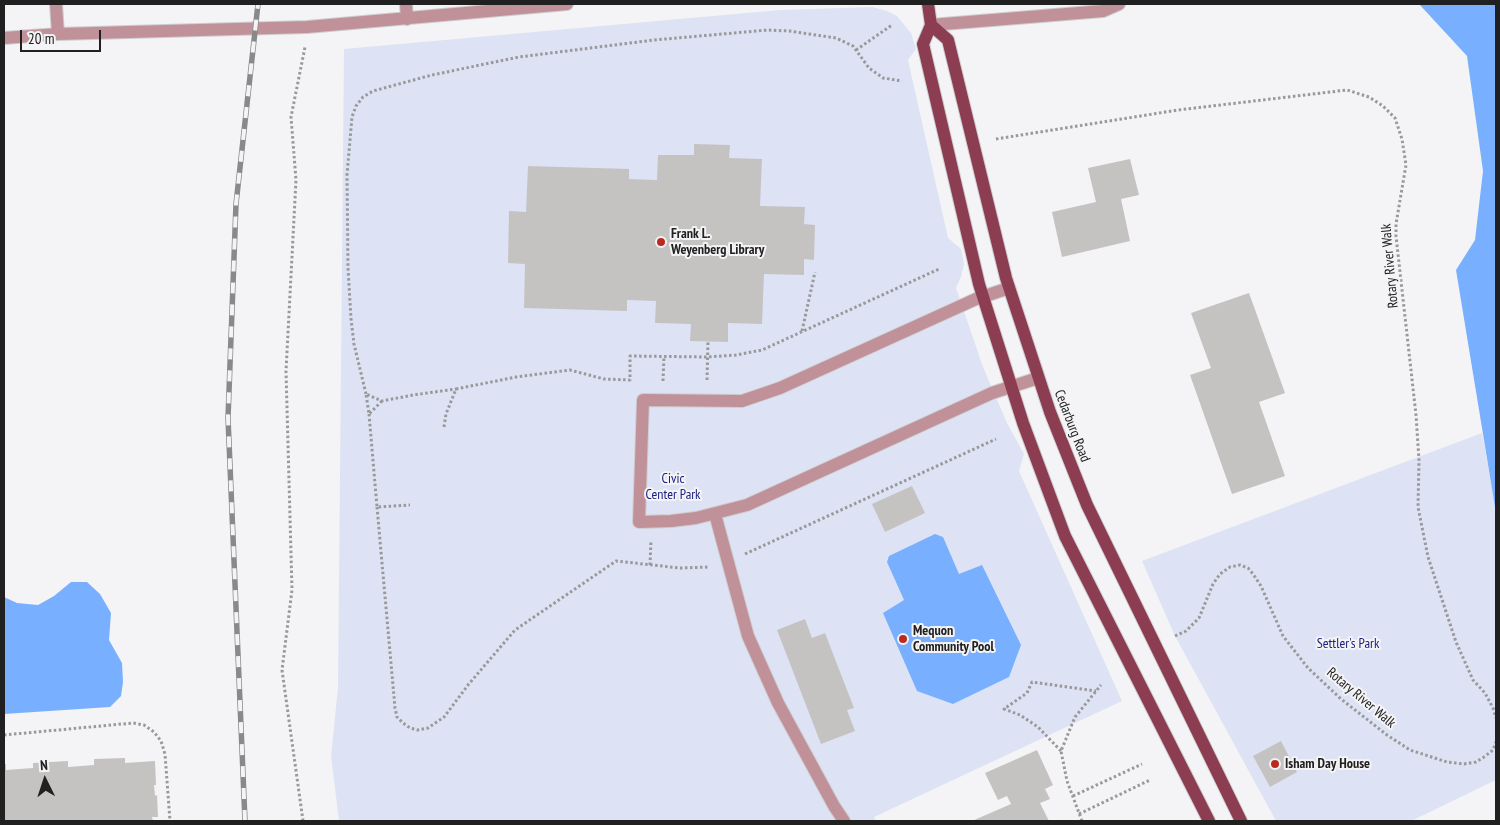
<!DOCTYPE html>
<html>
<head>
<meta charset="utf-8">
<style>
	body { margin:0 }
	#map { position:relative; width:1500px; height:825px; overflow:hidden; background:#f4f4f6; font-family:"PT Sans Narrow",sans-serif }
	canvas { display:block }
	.frame { position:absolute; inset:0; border:5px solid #202021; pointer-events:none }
	.north { position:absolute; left:20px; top:755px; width:50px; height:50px; -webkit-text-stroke:4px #f4f4f6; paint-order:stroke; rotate:356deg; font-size:14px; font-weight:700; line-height:20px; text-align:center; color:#202021 }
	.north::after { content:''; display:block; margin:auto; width:18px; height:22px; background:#202021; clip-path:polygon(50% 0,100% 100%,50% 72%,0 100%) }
	.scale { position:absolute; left:20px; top:30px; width:81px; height:22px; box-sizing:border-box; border:2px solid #202021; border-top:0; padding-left:6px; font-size:15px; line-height:18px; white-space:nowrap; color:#202021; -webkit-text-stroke:4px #f4f4f6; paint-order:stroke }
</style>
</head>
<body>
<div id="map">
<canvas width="1500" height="825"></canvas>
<div class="frame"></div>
<div class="north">N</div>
<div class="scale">20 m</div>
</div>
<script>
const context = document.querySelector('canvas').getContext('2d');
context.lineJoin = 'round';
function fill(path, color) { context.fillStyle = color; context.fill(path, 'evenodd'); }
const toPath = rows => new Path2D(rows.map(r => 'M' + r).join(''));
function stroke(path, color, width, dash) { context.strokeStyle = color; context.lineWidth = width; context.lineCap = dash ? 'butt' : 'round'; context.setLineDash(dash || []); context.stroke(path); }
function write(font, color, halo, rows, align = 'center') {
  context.font = font + ' "PT Sans Narrow",sans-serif'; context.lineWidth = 4; context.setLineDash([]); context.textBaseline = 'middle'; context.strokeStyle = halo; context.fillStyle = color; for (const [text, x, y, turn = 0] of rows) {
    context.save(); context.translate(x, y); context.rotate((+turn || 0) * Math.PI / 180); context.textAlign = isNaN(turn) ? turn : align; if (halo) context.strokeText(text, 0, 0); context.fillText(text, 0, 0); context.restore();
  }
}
fill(toPath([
	[872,7,887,11,897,16,911,33,916,49,908,60,948,238,961,249,964,264,961,277,956,288,983,367,1007,423,1024,454,1019,471,1122,701,874,817,876,821,339,821,331,756,338,688,344,49,780,10],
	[1482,433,1496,510,1496,780,1411,821,1276,821,1175,636,1142,561]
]), '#dde3f4');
fill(toPath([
	[1419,4,1496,4,1496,513,1456,270,1475,240,1483,171,1467,56],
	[935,534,943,537,959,574,982,565,1021,645,1009,677,953,704,917,691,883,613,904,600,887,562,889,556],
	[71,582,87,582,100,594,111,613,109,640,122,663,123,682,121,696,110,707,4,714,4,597,17,603,38,605,54,596]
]), '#79afff');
fill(toPath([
	[694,144,730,145,729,158,762,159,760,206,805,207,804,224,815,225,814,260,804,259,804,275,764,274,762,324,728,323,728,342,690,341,691,324,655,323,656,301,627,300,627,311,524,308,525,264,508,263,509,211,526,212,528,166,629,169,629,179,657,180,658,155,694,155],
	[1130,159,1139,195,1121,199,1130,241,1062,257,1052,212,1096,202,1088,168],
	[1249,293,1285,393,1259,402,1285,476,1232,494,1190,375,1211,368,1191,313],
	[912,486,925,513,885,532,872,504],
	[805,619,812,638,825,633,854,708,847,710,855,731,821,744,777,630],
	[1281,741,1297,772,1270,787,1253,756],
	[1037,750,1053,785,1045,789,1050,799,1040,803,1049,821,972,821,1011,804,1007,796,998,800,985,773],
	[125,758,125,763,155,761,156,785,154,785,155,796,157,795,158,817,152,817,153,821,4,821,4,764,6,764,6,770,33,768,33,763,68,761,68,767,94,765,94,759]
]), '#c5c3c2');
const minor = toPath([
	[56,4,58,34],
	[406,4,407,19],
	[931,25,1103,11,1119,4],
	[4,38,58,34,307,27,567,4],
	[1009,288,976,299,780,388,742,401,643,400,639,522,671,521,696,518,747,505,992,393,1038,378],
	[715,514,748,636,778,703,834,806,844,821]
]);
const major = toPath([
	[928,4,931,25,923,44,979,284,1023,423,1065,536,1209,821],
	[931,25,948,40,1006,278,1050,412,1087,505,1241,821]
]);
stroke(minor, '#ceced0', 14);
stroke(major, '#ceced0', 14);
stroke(toPath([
	[856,50,892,25],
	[996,139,1178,110,1347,90,1369,97,1383,106,1395,118,1402,139,1406,165,1396,224,1396,236,1416,415,1419,460,1418,507,1428,557,1456,642,1473,680,1485,693,1493,708,1496,718],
	[802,331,815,272],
	[707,380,708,341],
	[663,381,664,356],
	[366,394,354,344,351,319,348,268,347,175,352,117,356,106,363,97,373,91,432,75,519,57,654,40,768,30,789,31,836,38,853,46,869,68,883,78,902,81],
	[382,401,369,414,366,394,382,401,413,395,456,389],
	[369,414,377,507,410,505],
	[444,427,446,414,456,389,516,377,570,370,604,379,630,380,630,356,707,357,736,355,762,350,939,269],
	[377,507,395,708,397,717,403,723,410,728,418,730,428,728,444,717,468,685,515,630,616,561,680,568,709,567],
	[745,554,996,439],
	[650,565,651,540],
	[1175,636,1186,631,1199,618,1213,584,1220,574,1230,567,1240,565,1248,568,1253,574,1261,586,1283,636,1308,668,1341,699,1387,735,1410,750,1447,762,1464,764,1476,762,1484,757,1493,750,1496,742],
	[4,735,133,723,144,725,154,732,161,741,165,754,170,821],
	[1061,751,1038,727,1020,715,1004,709,1027,693,1032,682,1096,691],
	[1073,796,1142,764],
	[1079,814,1150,780],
	[303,821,282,670,292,590,286,371,296,180,291,117,305,47],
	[1082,821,1067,781,1061,751,1075,717,1101,685]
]), '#99999a', 3, [2.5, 2.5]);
stroke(minor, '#c1919a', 12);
stroke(major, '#8c3d51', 12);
const rail = toPath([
	[245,821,228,418,236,204,258,4]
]);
stroke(rail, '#89898b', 5.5);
stroke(rail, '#f4f4f6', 4, [11]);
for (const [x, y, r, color] of [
	[661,242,5,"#b92b20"],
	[903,639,5,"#b92b20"],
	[1275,764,5,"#b92b20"]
]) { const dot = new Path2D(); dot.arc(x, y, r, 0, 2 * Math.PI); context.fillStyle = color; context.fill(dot); stroke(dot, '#f4f4f6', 2); }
write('bold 14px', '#202021', '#f4f4f6', [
	["Frank L.",671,234],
	["Weyenberg Library",671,250],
	["Mequon",913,631],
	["Community Pool",913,647],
	["Isham Day House",1285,764]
], 'left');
write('14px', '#202021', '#f4f4f6', [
	["Rotary River Walk",1390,266,-95],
	["Cedarburg Road",1072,426,69],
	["Rotary River Walk",1361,698,40]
]);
write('14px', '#1a2082', '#f4f4f6', [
	["Civic",673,479],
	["Center Park",673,495],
	["Settler's Park",1348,644]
]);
</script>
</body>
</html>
